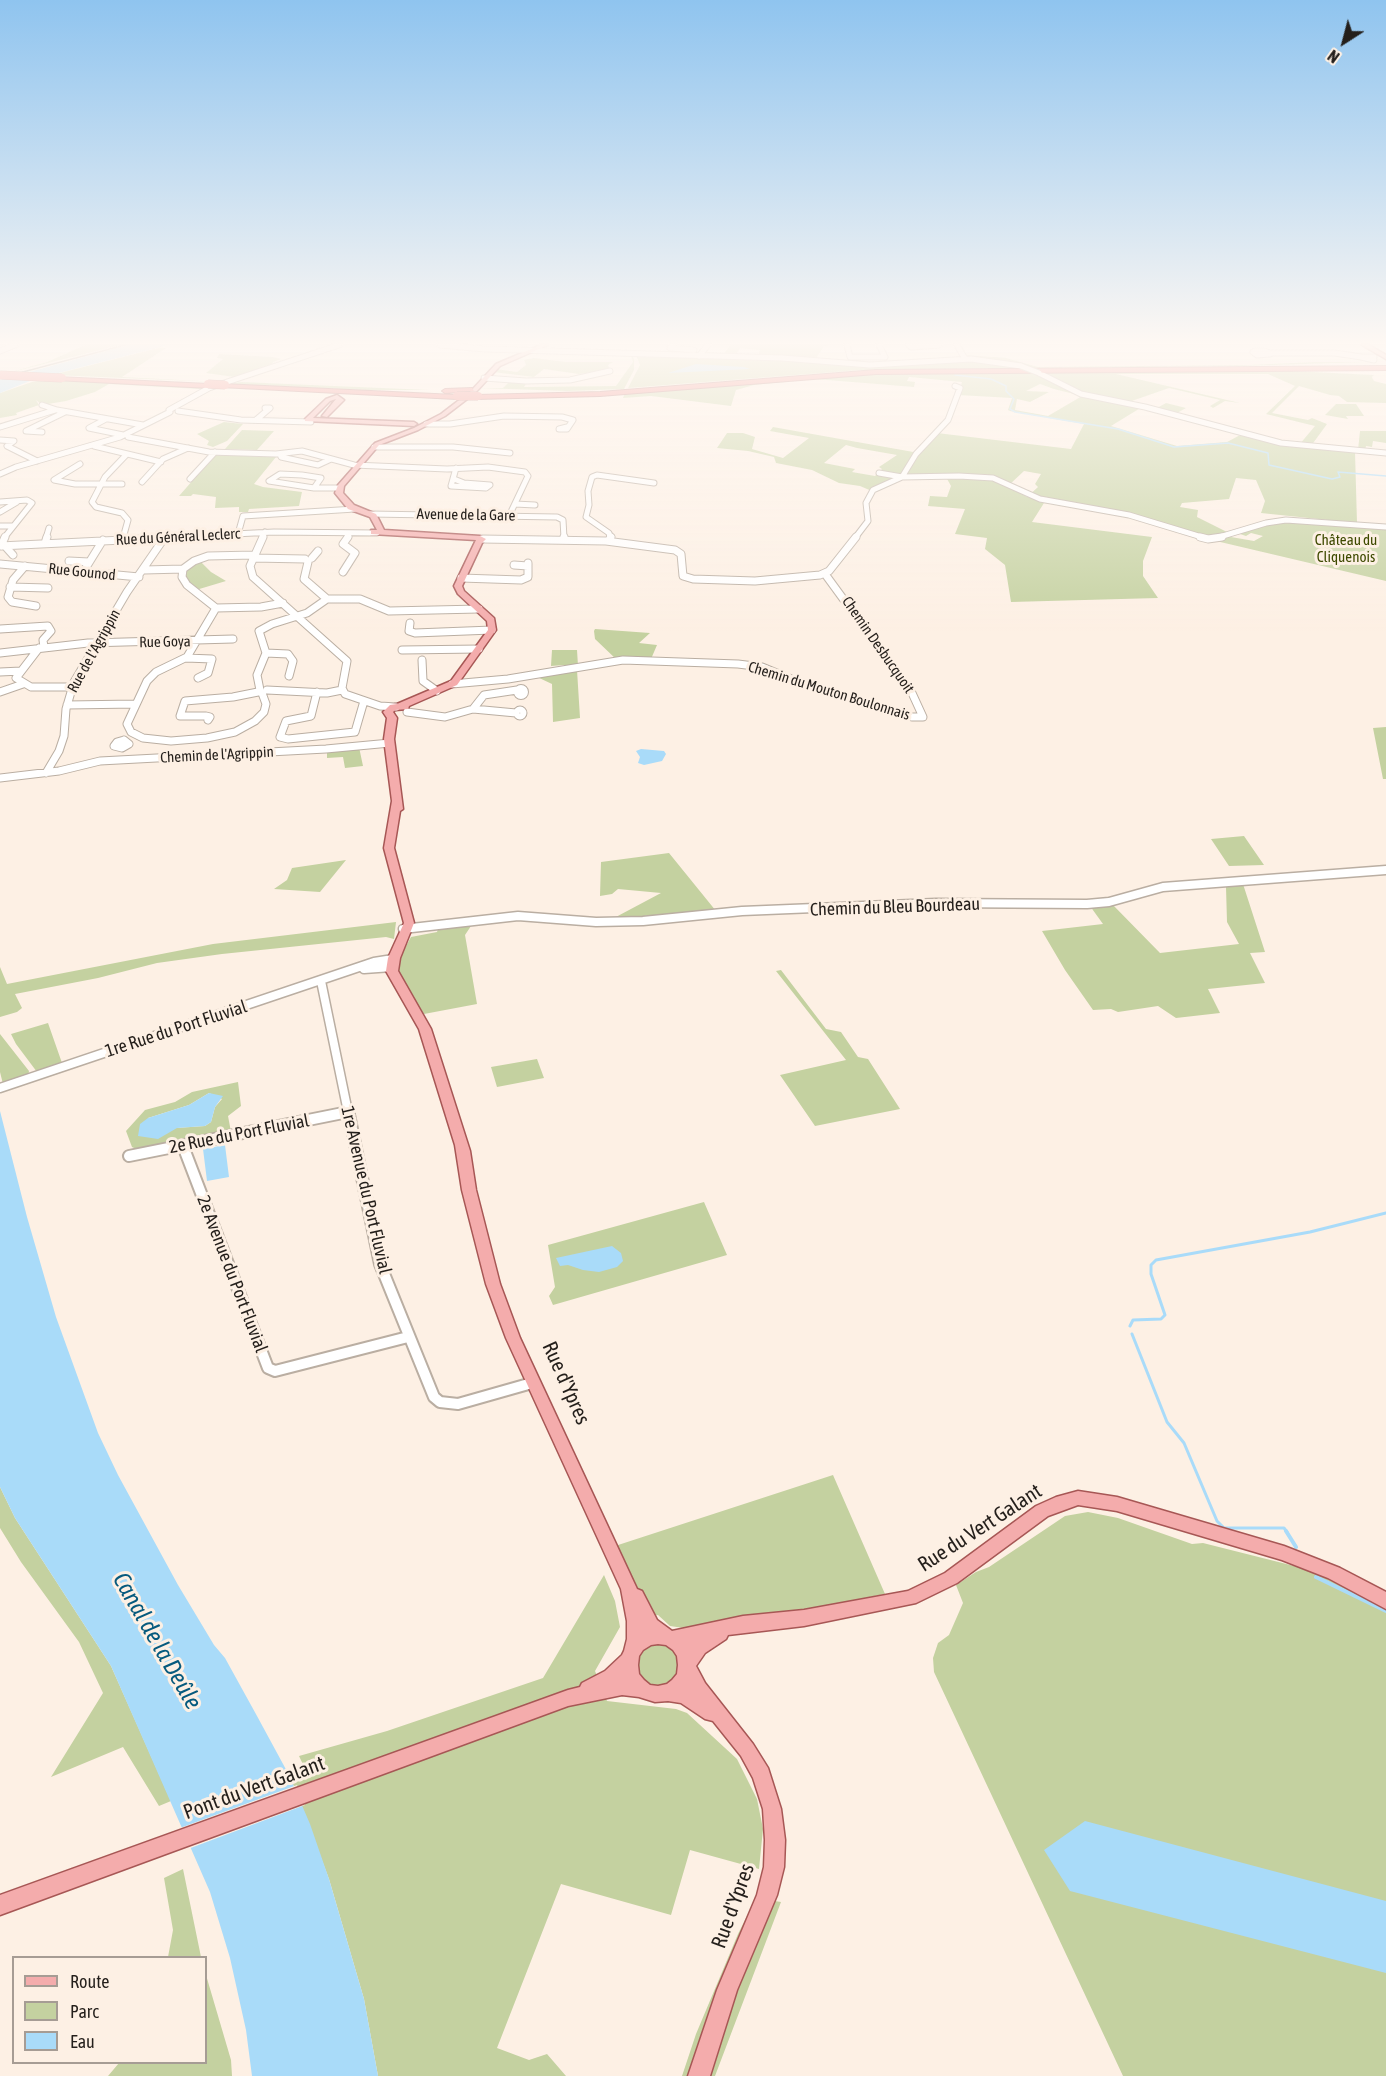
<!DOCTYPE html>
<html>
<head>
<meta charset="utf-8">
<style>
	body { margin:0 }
	#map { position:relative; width:1386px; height:2076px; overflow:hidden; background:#fdf0e4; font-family:"Asap Condensed",sans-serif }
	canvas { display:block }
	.legend { position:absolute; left:12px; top:1956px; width:195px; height:108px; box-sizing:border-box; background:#fdf0e4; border:2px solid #a69c94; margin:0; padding:8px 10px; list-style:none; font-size:18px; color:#241f1b }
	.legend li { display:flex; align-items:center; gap:12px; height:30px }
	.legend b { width:30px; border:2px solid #a69c94 }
	.north { position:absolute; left:1314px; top:12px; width:60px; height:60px; -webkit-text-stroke:4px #fdf0e4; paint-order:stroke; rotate:216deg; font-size:16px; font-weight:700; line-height:24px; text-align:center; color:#241f1b }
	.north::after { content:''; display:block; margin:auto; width:21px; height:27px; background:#241f1b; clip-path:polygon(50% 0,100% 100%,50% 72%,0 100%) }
</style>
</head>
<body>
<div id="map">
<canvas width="1386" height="2076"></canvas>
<ul class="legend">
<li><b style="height:8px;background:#f4acac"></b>Route</li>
<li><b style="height:16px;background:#c4d1a0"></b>Parc</li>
<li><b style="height:16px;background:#a9dbf9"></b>Eau</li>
</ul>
<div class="north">N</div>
</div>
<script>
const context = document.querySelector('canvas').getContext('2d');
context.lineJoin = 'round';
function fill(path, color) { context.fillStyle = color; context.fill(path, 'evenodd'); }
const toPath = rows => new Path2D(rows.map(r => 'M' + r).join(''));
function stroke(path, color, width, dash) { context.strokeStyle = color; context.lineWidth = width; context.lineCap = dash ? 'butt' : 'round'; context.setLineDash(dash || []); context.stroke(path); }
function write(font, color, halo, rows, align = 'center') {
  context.font = font + ' "Asap Condensed",sans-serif'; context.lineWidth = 6; context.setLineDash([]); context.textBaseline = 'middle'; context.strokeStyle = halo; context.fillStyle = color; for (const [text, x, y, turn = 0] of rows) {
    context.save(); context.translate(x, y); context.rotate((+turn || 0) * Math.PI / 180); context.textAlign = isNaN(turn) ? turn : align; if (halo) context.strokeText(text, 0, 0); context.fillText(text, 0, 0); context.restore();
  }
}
fill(toPath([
	[85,345,120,345,4,374,47,362],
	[730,345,828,345,829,346,824,346,815,360,758,357,760,350,740,348,736,355,723,356],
	[162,347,166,348,122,377,219,382,52,375],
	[219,354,273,357,281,359,273,362,272,364,234,377,206,373,223,359,217,358],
	[631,355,634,359,634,370,624,389,568,391,479,388,503,388,510,381,527,382,524,387,616,386,633,362],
	[636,355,784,359,853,365,966,359,1023,368,860,370,628,388,640,365],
	[967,355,1006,358,1038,367,1248,365,1314,362,1369,362,1240,366,1030,368,968,357],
	[534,358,566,362,613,362,608,365,610,370,579,374,544,369,534,377,493,372,496,369,517,372,526,365,524,360],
	[1291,371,1374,375,1372,377,1374,381,1386,384,1386,403,1347,402,1339,396,1330,395,1299,386,1272,413,1308,420,1312,418,1327,424,1311,446,1355,451,1357,523,1261,513,1265,501,1256,480,1236,478,1229,499,1182,503,1180,507,1198,510,1197,517,1233,535,1231,537,1254,541,1263,536,1251,533,1246,536,1237,533,1283,521,1386,529,1386,581,1216,541,1117,513,1044,503,1032,522,1152,537,1143,561,1143,576,1158,598,1011,602,1005,565,985,549,987,538,955,534,965,509,928,506,930,496,947,497,951,486,946,477,903,477,874,492,860,486,839,483,812,470,776,463,774,457,748,451,717,448,727,433,743,433,755,437,752,449,783,458,809,438,770,431,773,427,919,453,937,433,1071,449,1084,424,1010,411,1008,410,1012,398,958,395,962,382,909,377,907,381,915,382,914,387,815,379,754,385,736,390,731,406,651,396,623,398,625,393,854,374,1033,372,1058,385,1061,385,1039,372],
	[1116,374,1268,374,1295,386,1266,414,1315,426,1299,445,1177,413,1186,408,1166,403,1157,408,1129,402,1169,388,1220,400,1210,406,1213,408,1225,401,1240,403],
	[1040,384,1054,389,1082,396,1048,416,1015,410,1017,399,1030,402,1049,392,1026,391],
	[1142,407,1242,434,1227,442,1177,446,1111,426],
	[846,445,857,448,897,455,879,467,882,469,875,476,852,472,855,469,824,463],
	[1024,471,1041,474,1035,484,1038,487,1027,497,1008,486],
	[45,380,171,385,204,387,200,389,109,384,95,392,66,401,42,405,36,400,39,405,16,413,17,415,0,418,0,393,32,382],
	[241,382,429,390,365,390,228,384],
	[1336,404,1356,404,1364,416,1346,416,1348,419,1325,415],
	[224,422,243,424,227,441,213,447,207,445,209,441,197,434],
	[242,430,274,431,257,450,225,449],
	[1360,431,1386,431,1386,443,1373,441,1372,447,1366,446,1365,451,1358,450],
	[215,455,276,457,254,484,263,487,302,492,299,506,249,509,248,512,239,512,239,507,215,508,216,497,193,494,191,496,179,496],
	[199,560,211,572,226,581,196,590,187,580,185,573,186,570],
	[595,629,650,633,639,643,657,645,651,659,617,660,595,639,594,631],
	[552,650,577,650,578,666,565,669,564,665,551,666],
	[577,670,580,718,553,722,552,684,535,676],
	[1386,727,1386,779,1383,779,1373,728],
	[359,747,363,766,345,768,343,757,327,758,327,750],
	[1244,836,1264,865,1229,866,1211,839],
	[669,853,716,911,614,918,661,893,618,889,612,894,600,896,601,862],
	[346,860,320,892,274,889,287,880,292,868],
	[1243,884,1265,952,1250,953,1265,983,1208,989,1220,1013,1176,1018,1158,1006,1118,1012,1111,1009,1093,1010,1065,970,1042,931,1103,924,1090,906,1112,904,1160,953,1239,944,1227,922,1226,887],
	[396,922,394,939,386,937,222,954,157,963,98,978,15,994,22,1008,17,1012,0,1017,0,967,7,984,213,944],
	[471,926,465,935,477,1004,424,1014,405,988,399,972,399,959,411,937,437,932,438,929],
	[781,970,826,1029,841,1032,858,1057,868,1059,900,1109,815,1126,780,1075,846,1060,776,971],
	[48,1023,62,1063,37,1072,16,1044,11,1034],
	[0,1034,29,1071,28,1076,3,1084,0,1072],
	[537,1059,544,1078,497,1087,491,1067],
	[238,1082,241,1106,228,1116,231,1132,136,1149,132,1147,126,1131,145,1110,175,1102,192,1092],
	[209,1093,222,1099,215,1107,211,1122,205,1126,176,1128,148,1118,189,1105],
	[704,1202,727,1255,553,1305,549,1296,555,1287,548,1245],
	[833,1475,885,1594,808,1609,749,1615,697,1630,670,1626,658,1615,650,1616,615,1546],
	[0,1487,15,1518,111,1666,171,1801,159,1806,123,1747,51,1777,103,1693,79,1642,21,1562,0,1528],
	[1088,1512,1118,1518,1192,1544,1203,1543,1326,1574,1386,1606,1386,2076,1123,2076,934,1672,933,1658,938,1643,949,1635,963,1603,956,1585,976,1572,989,1567,1065,1516],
	[604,1575,615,1601,620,1627,595,1671,607,1701,676,1709,687,1713,737,1759,757,1799,763,1829,759,1869,690,1850,671,1915,561,1884,497,2048,529,2060,547,2054,566,2076,378,2076,364,1999,329,1879,293,1784,308,1775,299,1756,387,1731,543,1678],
	[649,1644,666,1644,677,1651,680,1675,665,1687,648,1686,634,1672,635,1657],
	[183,1869,201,1957,168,1957,173,1930,164,1878],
	[756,1898,781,1902,715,2076,682,2076,696,2034,738,1934],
	[206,1975,231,2060,232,2076,108,2076,119,2063,206,2062]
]), '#c4d1a0');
fill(toPath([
	[128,345,168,345,35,379,0,393,0,380],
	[696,364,744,367,750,369,668,373],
	[641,749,664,751,666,754,662,761,644,765,638,763,640,757,636,751],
	[209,1093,223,1096,215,1107,211,1122,205,1126,177,1128,158,1139,138,1136,140,1124,148,1118,189,1105],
	[0,1111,27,1217,56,1317,98,1433,118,1475,178,1585,214,1645,225,1658,257,1716,289,1775,310,1824,329,1879,364,1999,378,2076,252,2076,246,2030,230,1958,210,1892,111,1666,15,1518,0,1487],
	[225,1145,229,1177,207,1181,203,1149],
	[612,1246,621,1253,623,1261,617,1267,599,1272,583,1270,568,1265,560,1266,556,1258],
	[1085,1821,1386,1901,1386,1973,1070,1891,1044,1850]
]), '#a9dbf9');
fill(toPath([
	[297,1785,305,1805,188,1849,180,1828]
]), '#fdf0e4');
stroke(toPath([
	[955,375,991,379,1006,386,1006,391,1014,399,1010,409,1015,412,1118,429,1174,447,1228,443,1268,453,1269,465,1332,479,1340,477,1338,472,1386,476]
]), '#a9dbf9', 1.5);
stroke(toPath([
	[1130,1326,1133,1320,1161,1319,1165,1315,1151,1274,1151,1265,1156,1260,1310,1232,1386,1213],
	[1132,1334,1167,1422,1184,1443,1217,1521,1224,1528,1284,1528,1287,1532]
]), '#a9dbf9', 3);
stroke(toPath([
	[1286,1531,1296,1547],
	[1316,1577,1386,1611]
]), '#a9dbf9', 4);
const minorFar3 = toPath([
	[440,345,485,349,782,358,870,365,971,359,1021,366],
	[673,345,670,348,694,350],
	[847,345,850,357,885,357,879,345],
	[909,345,911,347,939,345],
	[957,345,965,359],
	[0,351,15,345],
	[1255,351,1265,351,1270,354,1257,355,1253,352,1255,351],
	[1270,353,1335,353,1361,357],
	[699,356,708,345],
	[1374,357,1361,357,1374,360],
	[1039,373,1081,394,1145,407,1281,443,1386,453],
	[484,378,526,381,570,380,610,371],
	[42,405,57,410,143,425],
	[178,411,241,420,311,422],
	[106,419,89,428,123,435],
	[256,420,270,408,265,408],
	[426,424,450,424,504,416,562,417,573,420,567,429,559,429,567,427],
	[0,427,55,410],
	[42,432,26,431,65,412],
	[128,437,209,452,276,454,302,451,354,465,447,469,488,467,525,472,528,476,509,516],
	[0,440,14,441,7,446,37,461],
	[94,446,161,462],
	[374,447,453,447,510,453],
	[280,454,281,457,318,465,331,459],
	[80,464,54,480,75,484,122,484],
	[879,473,902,477,916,454,948,420,960,388,955,386],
	[0,474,16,467,120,437,170,412,169,410,209,388,339,345],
	[302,475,280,474,269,481,314,488],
	[302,475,321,478,314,488,339,488],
	[190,479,215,452],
	[454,479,464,483,490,485,486,488,451,486,456,468],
	[142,482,163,459,188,448],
	[0,502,27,500,32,503,4,538],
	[515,504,535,505],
	[0,512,17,502],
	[370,514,557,517,563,520,564,538],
	[0,526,12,526],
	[238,534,243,516,355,509],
	[46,538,49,528],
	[123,538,128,520,122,513,96,507,92,502,105,477,127,454],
	[155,538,274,532,377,533],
	[262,538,265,532],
	[347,538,350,533],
	[610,538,609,533,586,517,589,505,588,491,592,477,597,475,654,483],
	[855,538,868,521,866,503,873,490,902,477,959,476,993,478,1040,499,1129,515,1205,538],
	[1216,538,1266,523,1286,520,1386,527]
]);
const minorFar2 = toPath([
	[263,537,250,566,253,577,347,661,342,688,345,694,380,706,396,707],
	[564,537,564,540],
	[1200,537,1208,539,1222,537],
	[482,539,606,541,675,550,681,554,683,576,693,579,755,581,820,575,829,571,856,537],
	[123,540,124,537],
	[608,541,611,537],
	[45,543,47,537],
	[4,545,13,555],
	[0,546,184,537],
	[1,546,5,537],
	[253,558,305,559],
	[312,558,318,551],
	[69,561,89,562],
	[0,564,139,577],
	[514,565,528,566],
	[25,566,13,580,8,597,12,602,36,606],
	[183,569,194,561,208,556,254,555],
	[144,570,183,569,182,577,187,585,216,608,187,657,156,672,147,681,127,724,131,732,143,738,171,741,207,738,235,732,255,721,264,712,266,704,262,693],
	[343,572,355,553,343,544,348,537],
	[82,574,103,540],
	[461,578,521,580,528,577,528,563],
	[10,587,48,588],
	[327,599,360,599,389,611,479,609],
	[216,608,261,607,283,603],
	[410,623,409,631,415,633,492,630],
	[0,629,48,626,51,631,43,640,44,647],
	[39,648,16,678,31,687,72,687],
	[402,650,479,649],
	[0,653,88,643,233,639],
	[266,653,288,654,293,661,289,676],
	[186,658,212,659,208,673,198,678],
	[422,660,423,681,437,691],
	[0,672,21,671],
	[452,684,508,679,623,660,738,664,762,667,808,686,871,706,912,717,923,717,912,693,825,574],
	'517.5 692a3.5 3.5 0 1 1 7 0a3.5 3.5 0 1 1-7 0Z',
	[260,690,257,675,266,653,259,631,272,624,307,613,327,599,304,579,308,562],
	[267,690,327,693,342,690],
	[0,692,23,684],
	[317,692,311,716,286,721,280,737,288,739,355,732,364,701],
	[67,705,136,704],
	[473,709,484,695,517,690],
	'517 713a3 3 0 1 1 6 0a3 3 0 1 1-6 0Z',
	[407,712,445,717,473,709,516,713],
	[208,720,210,717,206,716,180,716,185,701,233,697,258,692],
	[124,740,129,744,122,748,114,746,117,742,124,740],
	[46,773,59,751,64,736,66,709,74,682,127,592,165,537],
	[0,778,59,771,100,761,326,749,390,743]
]);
const minorFar1 = toPath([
	[403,929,518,916,596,922,643,921,742,911,936,903,1087,904,1109,902,1163,887,1386,870],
	[364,969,392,967],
	[321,981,348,1112],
	[0,1088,374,962,393,959]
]);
const minor = toPath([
	[348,1110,380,1264,434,1397,440,1402,458,1404,532,1383],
	[183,1146,268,1368,275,1371,408,1337],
	[129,1156,348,1112]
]);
const major = toPath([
	[541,345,548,345,500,366,475,393,445,416,418,430,379,445,344,486,343,493,354,505,376,514,384,530,480,536,486,539,482,543,462,586,464,591,494,618,496,630,457,685,409,706,408,709,395,710,393,712,397,718,394,739,403,809,400,811,394,848,414,923,400,958,398,971,431,1029,470,1151,476,1190,500,1284,520,1338,637,1589,642,1591,657,1620,672,1631,743,1616,804,1610,908,1591,945,1573,1036,1506,1056,1497,1078,1491,1117,1497,1284,1546,1340,1568,1386,1592,1386,1609,1328,1578,1282,1560,1117,1511,1078,1505,1048,1516,957,1583,916,1603,804,1626,728,1635,726,1639,705,1653,696,1666,705,1683,753,1744,768,1768,781,1809,785,1840,784,1867,777,1895,737,1990,710,2076,688,2076,717,1990,757,1895,764,1867,765,1840,763,1809,753,1778,741,1756,713,1721,705,1719,681,1703,668,1701,655,1702,639,1697,622,1695,568,1706,0,1915,0,1895,568,1690,580,1687,582,1683,605,1671,622,1655,624,1651,627,1639,627,1621,621,1589,506,1338,486,1284,462,1190,455,1145,419,1029,386,971,388,958,404,923,384,848,392,801,384,739,387,718,383,712,390,705,397,704,451,681,488,630,487,621,458,594,454,586,476,540,371,534,371,530,377,530,370,517,348,509,335,493,338,485,375,443,414,428,441,414,471,391,496,364,541,345],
	[658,1644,666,1645,673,1650,677,1656,678,1665,677,1674,672,1680,667,1684,658,1686,650,1685,644,1680,639,1674,638,1665,639,1656,643,1650,651,1645,658,1644],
	[1362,345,1369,345,1386,355,1386,359,1362,345],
	[337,395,344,400,327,417,322,416,336,399,330,401,313,418,414,422,417,424,414,426,305,421,305,419,326,399,337,395]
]);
const highway = toPath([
	[1386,366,1386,370,876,374,600,396,476,399,472,397,476,395,600,392,876,370,1386,366],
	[57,377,210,384,213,386,210,388,55,380,57,377],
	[222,384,456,395,460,397,456,399,220,387,222,384],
	[472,388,474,391,445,393,442,391,445,389,472,388]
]);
stroke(minorFar3, '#baaea2', 7);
stroke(minorFar2, '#baaea2', 9);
stroke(minorFar1, '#baaea2', 11);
stroke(minor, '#baaea2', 14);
stroke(major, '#a75755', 3);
stroke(highway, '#a75755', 2);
stroke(minorFar3, '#fff', 5);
stroke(minorFar2, '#fff', 7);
stroke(minorFar1, '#fff', 8);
stroke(minor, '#fff', 10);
fill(major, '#f4acac');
fill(highway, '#ed7574');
stroke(toPath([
	[0,378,125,345]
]), '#837a73', 1.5);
const minorBridge = toPath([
	[1021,366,1039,373]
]);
const highwayBridge = toPath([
	[0,375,62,378],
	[208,384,225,385],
	[457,396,478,396]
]);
stroke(minorBridge, '#baaea2', 7, []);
stroke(highwayBridge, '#a75755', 9, []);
stroke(minorBridge, '#fff', 5);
stroke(highwayBridge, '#ed7574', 8);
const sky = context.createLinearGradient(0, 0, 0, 635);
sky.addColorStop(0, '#8fc4ef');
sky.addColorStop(0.54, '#fef8f3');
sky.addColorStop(1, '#fef8f300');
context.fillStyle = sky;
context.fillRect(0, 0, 1386, 635);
write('15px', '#241f1b', '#fdf0e4', [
	["Avenue de la Gare",466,515,1],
	["Rue du Général Leclerc",178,537,-3],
	["Rue Gounod",82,572,6],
	["Rue Goya",165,642,-1],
	["Chemin Desbucquoit",878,645,55],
	["Rue de l'Agrippin",94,651,-61],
	["Chemin du Mouton Boulonnais",829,691,17],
	["Chemin de l'Agrippin",217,755,-3]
]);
write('15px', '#3e4a00', '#fdf0e4', [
	["Château du",1346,540],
	["Cliquenois",1346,557]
]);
write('18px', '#241f1b', '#fdf0e4', [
	["Chemin du Bleu Bourdeau",895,907,-2],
	["1re Rue du Port Fluvial",176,1029,-18],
	["2e Rue du Port Fluvial",239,1134,-11],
	["1re Avenue du Port Fluvial",366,1190,77],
	["2e Avenue du Port Fluvial",232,1274,69]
]);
write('21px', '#241f1b', '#fdf0e4', [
	["Rue d'Ypres",566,1383,66],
	["Rue du Vert Galant",980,1528,-33],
	["Pont du Vert Galant",254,1788,-20],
	["Rue d'Ypres",733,1906,-70]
]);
write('italic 24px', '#065a7e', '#fdf0e4', [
	["Canal de la Deûle",157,1641,60]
]);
</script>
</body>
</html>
